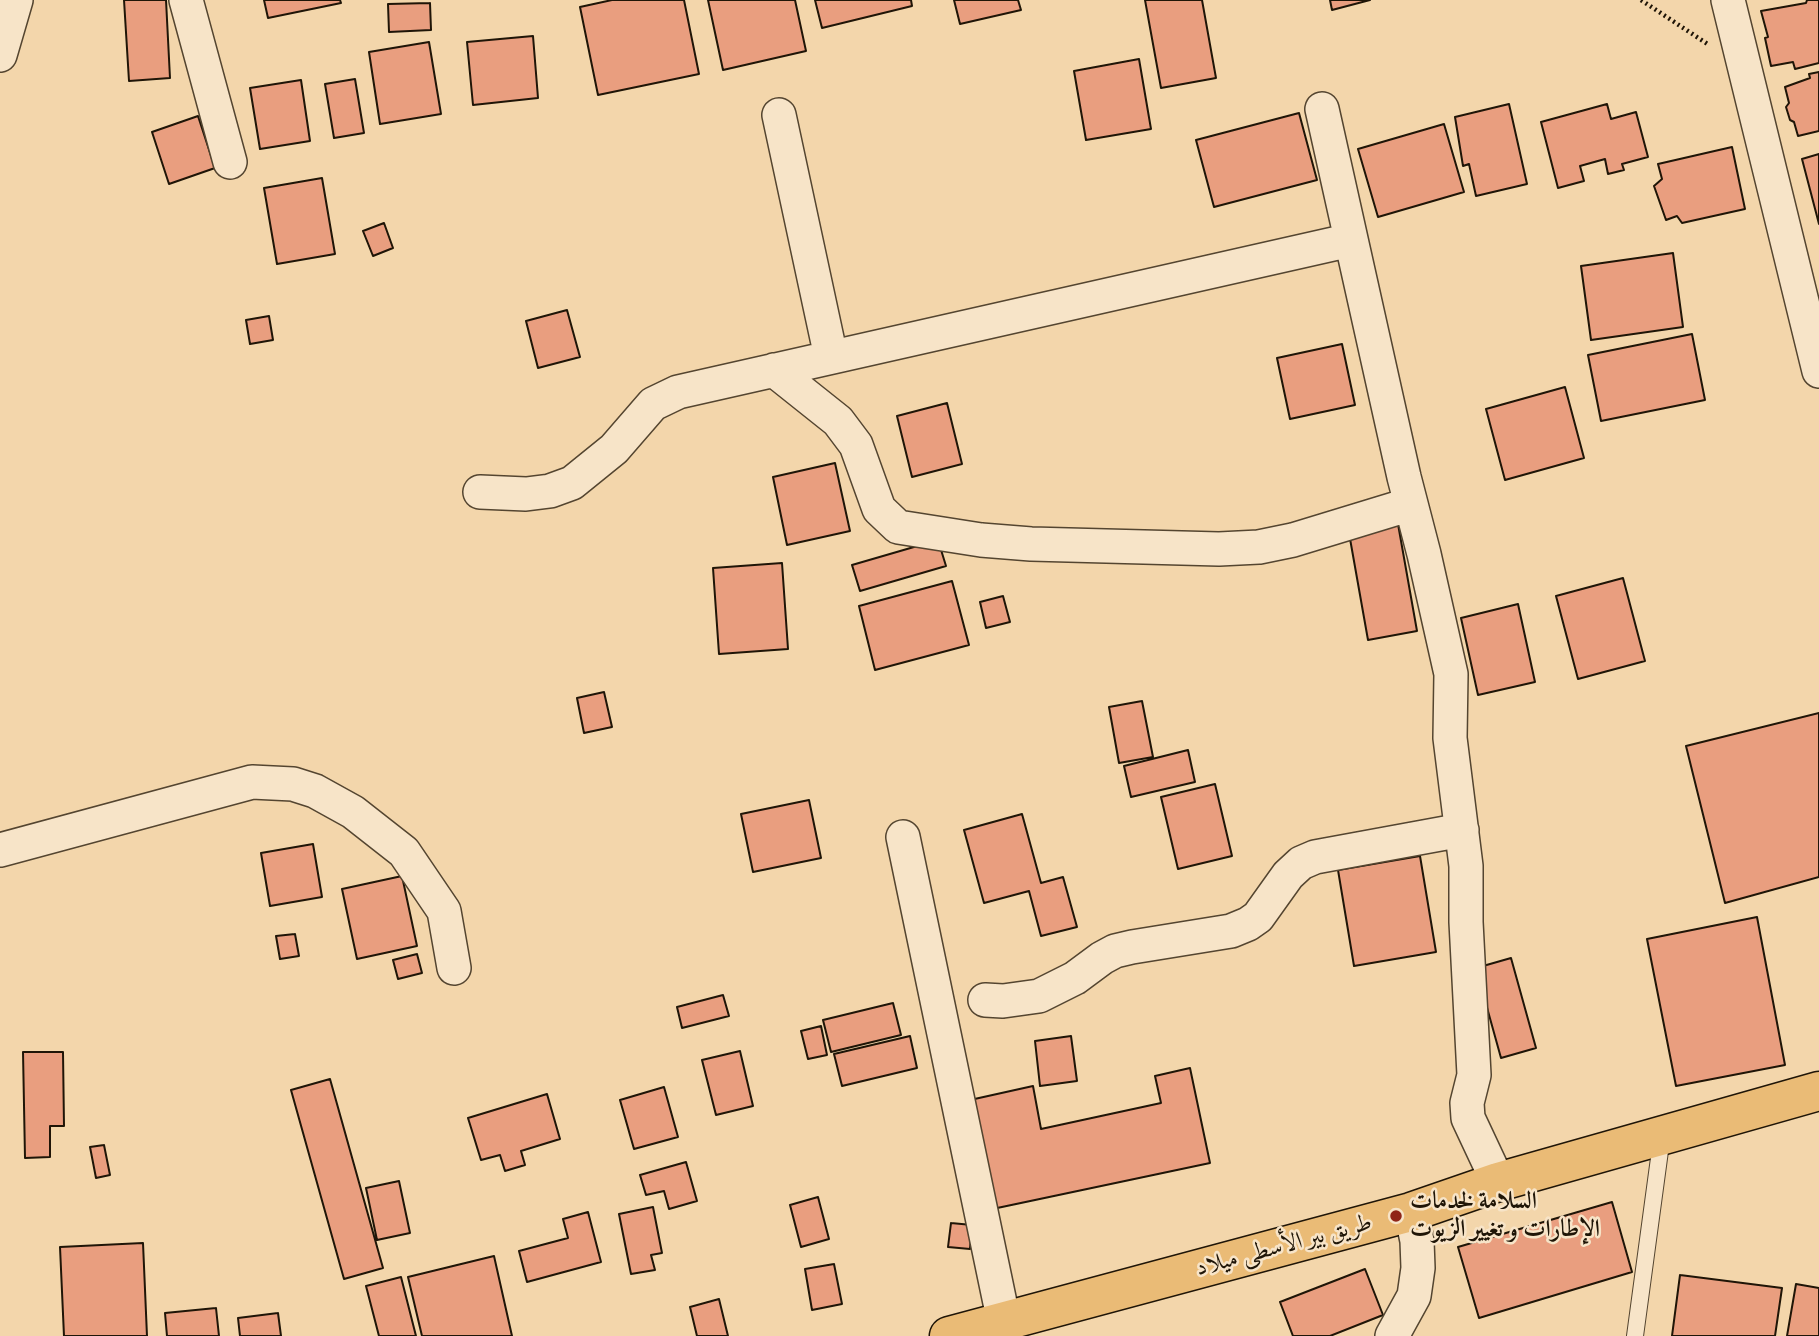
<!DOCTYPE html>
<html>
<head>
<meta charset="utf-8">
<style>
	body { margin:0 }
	canvas { display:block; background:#f3d6ab }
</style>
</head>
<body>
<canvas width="1819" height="1336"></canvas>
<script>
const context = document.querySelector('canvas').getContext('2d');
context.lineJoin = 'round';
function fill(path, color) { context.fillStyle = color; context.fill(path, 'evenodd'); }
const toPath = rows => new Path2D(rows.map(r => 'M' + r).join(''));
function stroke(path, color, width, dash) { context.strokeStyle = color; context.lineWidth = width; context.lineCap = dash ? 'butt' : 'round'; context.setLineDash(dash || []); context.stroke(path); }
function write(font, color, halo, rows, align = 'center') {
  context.font = font + ' "Gentium Book Plus",Amiri,serif'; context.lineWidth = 5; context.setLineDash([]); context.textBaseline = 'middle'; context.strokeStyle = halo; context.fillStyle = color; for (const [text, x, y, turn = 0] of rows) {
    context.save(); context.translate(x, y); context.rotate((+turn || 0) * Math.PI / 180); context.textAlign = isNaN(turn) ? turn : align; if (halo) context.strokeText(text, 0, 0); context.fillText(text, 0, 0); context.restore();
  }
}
const building = toPath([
	[124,0,166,0,170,78,129,81,124,0],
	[264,0,340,0,341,3,268,18,264,0],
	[612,0,684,0,699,74,598,95,580,7,612,0],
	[708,0,795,0,806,51,723,70,708,0],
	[815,0,911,0,912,6,822,28,815,0],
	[954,0,1018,0,1021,10,960,24,954,0],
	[1145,0,1202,0,1216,78,1161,88,1145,0],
	[1330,0,1370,0,1332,10,1330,0],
	[1807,0,1819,0,1819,63,1795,69,1793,62,1771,66,1765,38,1768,37,1761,11,1806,3,1807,0],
	[430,3,431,30,389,32,388,4,430,3],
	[533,36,538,98,473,105,467,42,533,36],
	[429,42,441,114,380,124,369,52,429,42],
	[1139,59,1151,129,1086,140,1074,71,1139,59],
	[1819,72,1819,131,1798,136,1794,122,1790,120,1786,107,1789,103,1785,87,1810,78,1809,74,1819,72],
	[355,79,364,133,334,138,325,84,355,79],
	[301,80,310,141,260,149,250,88,301,80],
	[1509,104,1527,184,1476,196,1469,164,1463,166,1455,117,1509,104],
	[1607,104,1611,119,1636,112,1648,157,1622,164,1624,170,1608,174,1605,159,1580,166,1584,181,1558,188,1541,122,1607,104],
	[1299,113,1317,180,1214,207,1196,140,1299,113],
	[198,116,215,168,169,184,152,132,198,116],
	[1444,124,1464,192,1378,217,1358,149,1444,124],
	[1732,147,1745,209,1682,223,1677,216,1666,220,1654,186,1662,179,1658,164,1732,147],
	[1819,154,1819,224,1802,159,1819,154],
	[322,178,335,254,277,264,264,188,322,178],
	[384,223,393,248,373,256,363,231,384,223],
	[1673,253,1683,327,1591,340,1581,266,1673,253],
	[567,310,580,357,538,368,526,321,567,310],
	[269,316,273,340,250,344,246,320,269,316],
	[1692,334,1705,400,1601,421,1588,355,1692,334],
	[1342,344,1355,405,1290,419,1277,358,1342,344],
	[1565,387,1584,458,1505,480,1486,409,1565,387],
	[947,403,962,464,912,477,897,416,947,403],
	[835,463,850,531,787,545,773,477,835,463],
	[1398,524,1417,631,1368,640,1349,533,1398,524],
	[938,540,946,566,860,591,852,565,938,540],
	[782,563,788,649,719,654,713,568,782,563],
	[1623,578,1645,661,1578,679,1556,596,1623,578],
	[952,581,969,645,875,670,859,606,952,581],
	[1003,596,1010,622,986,628,980,602,1003,596],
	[1518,604,1535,682,1478,695,1461,618,1518,604],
	[604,692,612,727,584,733,577,698,604,692],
	[1142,701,1153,757,1119,763,1109,707,1142,701],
	[1819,713,1819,877,1725,903,1686,746,1819,713],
	[1188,750,1195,782,1131,797,1124,766,1188,750],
	[1215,784,1232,856,1178,869,1161,797,1215,784],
	[809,800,821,858,753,872,741,814,809,800],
	[1022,814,1041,883,1063,877,1077,927,1041,936,1029,891,984,903,964,830,1022,814],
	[313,844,322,897,270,906,261,853,313,844],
	[1420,856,1436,952,1354,966,1338,870,1420,856],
	[402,876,417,946,357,959,342,889,402,876],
	[1757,917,1785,1065,1676,1086,1647,939,1757,917],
	[295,934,299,956,280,959,276,936,295,934],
	[417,954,422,973,398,979,393,960,417,954],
	[1511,958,1536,1048,1501,1058,1476,968,1511,958],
	[723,995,729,1016,682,1028,677,1007,723,995],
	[893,1003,901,1035,831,1052,823,1020,893,1003],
	[821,1026,827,1055,808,1059,801,1031,821,1026],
	[910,1036,917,1068,842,1086,834,1054,910,1036],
	[1071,1036,1077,1081,1040,1086,1035,1041,1071,1036],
	[740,1051,753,1106,716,1115,702,1060,740,1051],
	[23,1052,63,1052,64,1126,50,1126,50,1157,25,1158,23,1052],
	[1190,1068,1210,1163,983,1211,961,1102,1033,1086,1041,1129,1161,1103,1155,1076,1190,1068],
	[330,1079,383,1268,344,1279,291,1090,330,1079],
	[664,1087,678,1137,634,1149,620,1100,664,1087],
	[547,1094,560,1139,521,1151,525,1165,505,1171,500,1155,481,1160,468,1118,547,1094],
	[104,1145,110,1175,96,1178,90,1147,104,1145],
	[686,1162,697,1201,669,1209,664,1191,646,1195,640,1175,686,1162],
	[399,1181,410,1233,377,1240,366,1188,399,1181],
	[818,1197,829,1239,801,1247,790,1205,818,1197],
	[1612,1202,1632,1272,1479,1318,1458,1247,1612,1202],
	[653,1207,662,1253,651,1255,655,1270,631,1274,619,1214,653,1207],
	[588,1212,601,1262,527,1282,519,1251,568,1238,563,1219,588,1212],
	[951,1223,972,1225,970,1249,948,1247,951,1223],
	[143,1243,147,1336,64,1336,60,1247,143,1243],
	[494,1256,512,1336,422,1336,408,1277,494,1256],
	[834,1264,842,1304,812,1310,805,1269,834,1264],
	[1365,1269,1383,1315,1330,1336,1293,1336,1280,1302,1365,1269],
	[1680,1275,1782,1288,1775,1336,1672,1336,1680,1275],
	[401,1277,416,1336,379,1336,366,1286,401,1277],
	[1796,1284,1819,1288,1819,1336,1787,1336,1796,1284],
	[719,1299,728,1336,697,1336,690,1307,719,1299],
	[216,1308,219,1336,167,1336,165,1313,216,1308],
	[278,1313,281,1336,240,1336,238,1318,278,1313]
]);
fill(building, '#e99e7f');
stroke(building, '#1f1507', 2);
const service = toPath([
	[1635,1336,1662,1136]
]);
const minor = toPath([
	[186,0,230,162],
	[1728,0,1819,371],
	[0,55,16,0],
	[1322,109,1404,477,1424,554,1451,674,1450,738,1466,866,1466,922,1474,1075,1467,1103,1468,1118,1498,1182],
	[779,115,831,357],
	[774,370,838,421,856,445,879,509,898,527,981,540,1031,544,1219,549,1259,547,1293,540,1411,504],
	[480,492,526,494,550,491,572,483,614,449,653,404,678,392,1351,240],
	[903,837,1004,1322],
	[0,850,252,782,293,784,315,791,353,812,404,852,444,911,454,968],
	[985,1000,1003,1001,1039,996,1075,978,1102,958,1115,951,1132,947,1231,931,1248,924,1258,917,1288,875,1301,863,1315,857,1462,830],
	[1392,1336,1414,1296,1418,1268,1417,1241,1411,1212]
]);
const primary = toPath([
	[949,1336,1411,1212,1498,1182,1819,1091]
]);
stroke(service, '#544530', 18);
stroke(minor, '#544530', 36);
stroke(primary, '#1f1507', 41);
stroke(toPath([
	[1641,0,1709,45]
]), '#1f1507', 4.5, [2, 3.5]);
stroke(service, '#f7e4c8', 16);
stroke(minor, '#f7e4c8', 33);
stroke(primary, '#eabb76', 38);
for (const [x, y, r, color] of [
	[1396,1216,7,"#8f2418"]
]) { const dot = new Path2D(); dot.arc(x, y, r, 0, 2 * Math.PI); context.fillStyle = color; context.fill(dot); stroke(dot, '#f7e4c8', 2.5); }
write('bold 24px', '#1f1507', '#f7e4c8', [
	["السلامة لخدمات",1410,1202],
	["الإطارات و تغيير الزيوت",1410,1230]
], 'left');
write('24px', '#1f1507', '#f7e4c8', [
	["طريق بير الأسطى ميلاد",1284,1246,-15]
]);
</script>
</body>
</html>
